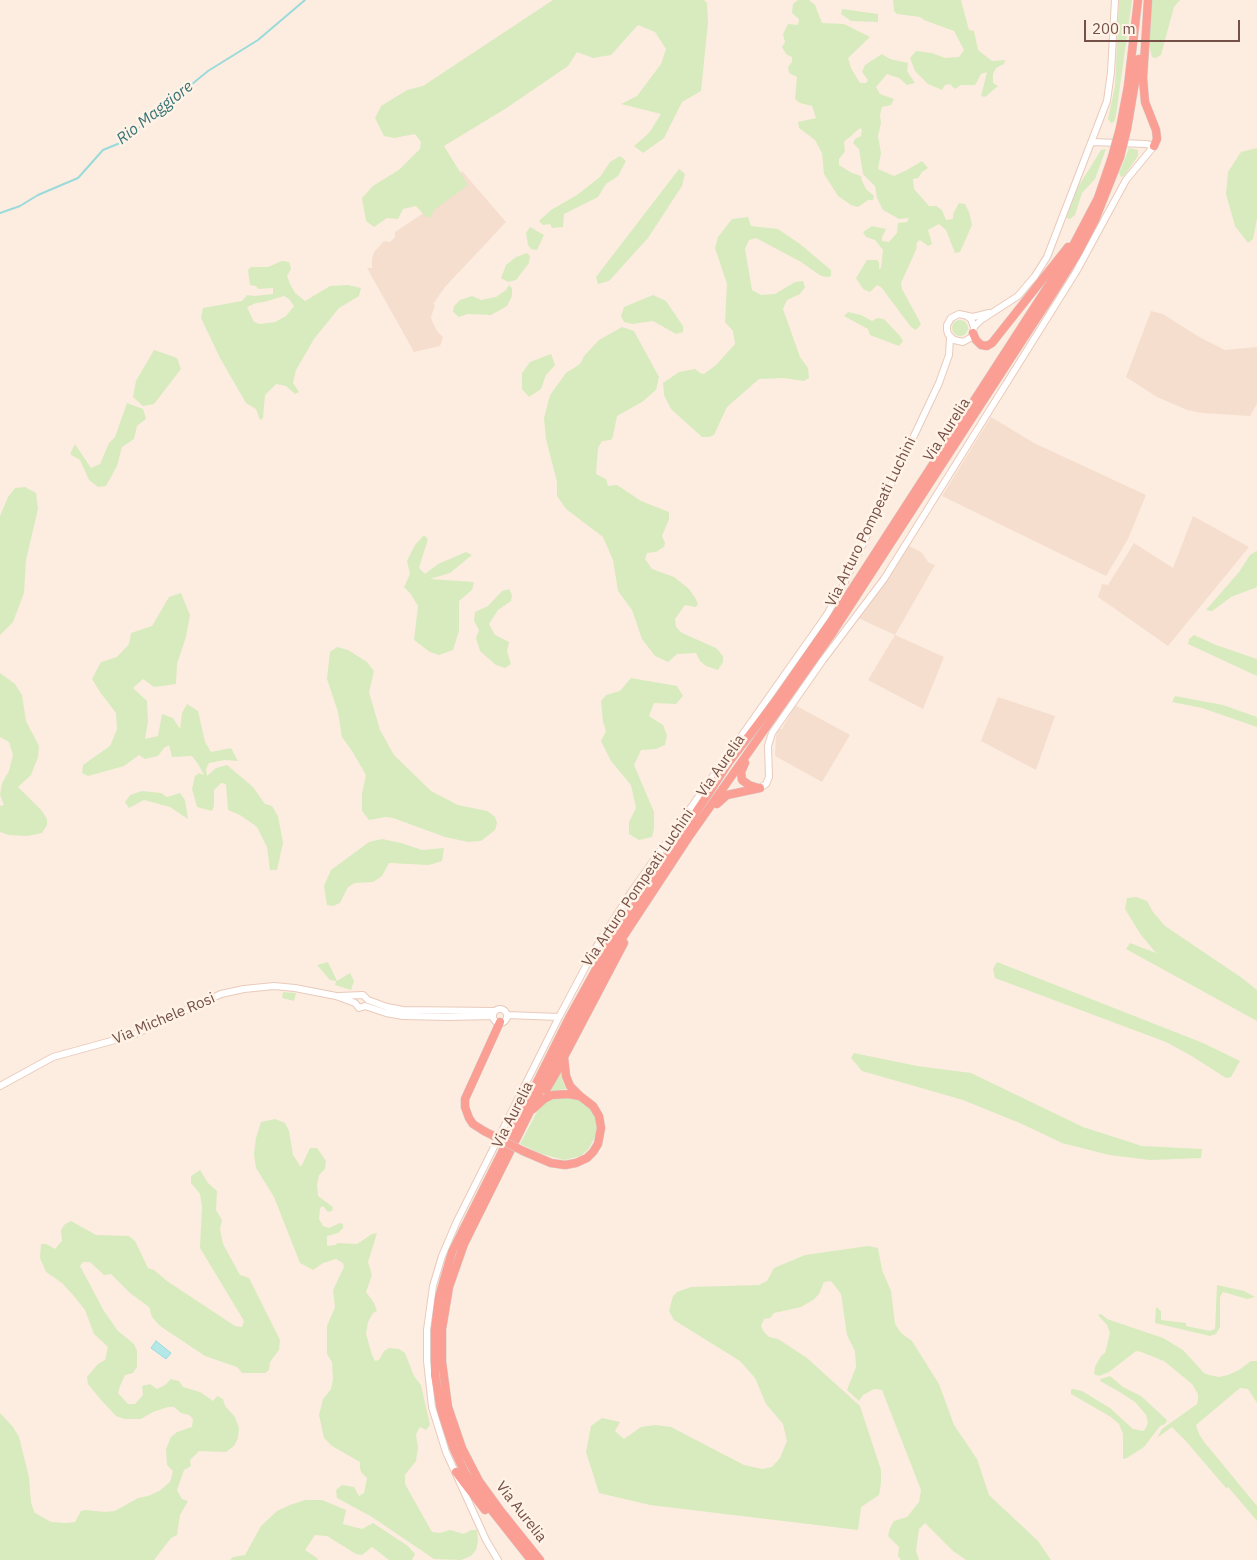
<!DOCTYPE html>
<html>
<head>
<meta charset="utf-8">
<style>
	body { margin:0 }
	#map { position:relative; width:1257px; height:1560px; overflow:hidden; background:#fdede0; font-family:"IBM Plex Sans",sans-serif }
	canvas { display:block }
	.scale { position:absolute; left:1084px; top:20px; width:156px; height:22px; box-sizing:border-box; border:2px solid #755046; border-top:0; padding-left:6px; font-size:15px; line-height:18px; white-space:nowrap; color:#755046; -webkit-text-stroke:4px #fff2e7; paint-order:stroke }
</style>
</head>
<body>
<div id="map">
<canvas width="1257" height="1560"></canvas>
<div class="scale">200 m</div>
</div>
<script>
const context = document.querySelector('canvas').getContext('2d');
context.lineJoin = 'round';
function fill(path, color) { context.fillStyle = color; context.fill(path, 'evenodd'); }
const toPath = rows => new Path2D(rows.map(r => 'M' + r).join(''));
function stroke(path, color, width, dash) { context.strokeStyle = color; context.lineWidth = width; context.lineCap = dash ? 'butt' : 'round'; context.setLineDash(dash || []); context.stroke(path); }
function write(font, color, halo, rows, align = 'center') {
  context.font = font + ' "IBM Plex Sans",sans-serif'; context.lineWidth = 5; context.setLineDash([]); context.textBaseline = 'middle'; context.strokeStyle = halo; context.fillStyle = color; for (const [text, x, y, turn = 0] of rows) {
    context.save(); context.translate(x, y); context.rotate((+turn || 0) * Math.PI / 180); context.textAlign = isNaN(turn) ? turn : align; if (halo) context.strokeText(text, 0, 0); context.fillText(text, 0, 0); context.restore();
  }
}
fill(toPath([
	[462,171,506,222,445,287,433,304,435,305,431,317,432,321,437,331,443,337,440,346,414,352,367,268,372,268,372,259,374,252,384,241,390,242,395,237,395,232,422,214],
	[1151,311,1163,314,1199,337,1225,350,1257,347,1257,404,1250,416,1202,413,1187,410,1157,397,1126,377],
	[991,417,1034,443,1146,495,1128,539,1106,576,942,496],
	[1193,516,1249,547,1168,646,1098,597,1102,584,1108,585,1134,543,1173,568],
	[909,546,921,552,929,563,935,565,895,635,944,657,923,709,868,680,895,635,858,618],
	[998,697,1055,716,1036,770,981,741],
	[795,705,850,735,822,782,775,756,776,735,779,729,782,729]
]), '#f5dece');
fill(toPath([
	[553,0,704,0,707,3,708,23,701,91,682,102,664,138,643,153,634,146,649,133,661,114,621,104,637,96,661,64,666,49,655,32,638,25,611,55,593,58,577,52,568,66,505,109,444,146,468,185,434,210,431,217,426,217,416,206,403,209,398,219,387,218,374,227,366,221,362,198,373,186,400,169,420,149,421,142,415,134,394,138,384,136,375,118,381,106,407,90,423,86],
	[798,0,809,0,815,5,822,23,844,24,870,37,848,58,851,68,860,83,866,83,868,80,862,72,865,65,882,54,890,59,908,63,907,71,915,83,907,85,899,78,887,74,876,87,880,94,894,99,891,105,882,107,880,115,881,123,878,136,881,153,878,169,894,176,907,170,922,161,928,168,922,172,918,178,913,179,914,189,929,206,936,206,942,210,946,220,953,219,953,214,959,203,965,204,969,212,972,225,960,252,955,253,946,230,939,224,928,230,932,244,928,246,920,240,917,242,916,250,901,283,902,289,921,324,916,330,911,327,881,287,877,285,870,292,863,289,856,278,867,260,877,260,879,263,879,269,881,268,883,250,875,240,866,237,863,232,872,226,886,229,882,237,882,241,889,242,897,233,898,223,907,222,909,218,899,219,883,210,877,198,875,186,863,174,859,149,853,143,855,139,861,136,862,130,860,128,844,142,845,151,839,159,839,165,852,173,861,176,862,181,866,189,874,196,873,200,868,200,858,207,851,205,838,196,824,174,822,153,815,140,799,128,798,122,816,118,812,106,800,103,795,99,797,77,789,73,788,67,792,62,792,57,786,54,782,47,785,42,783,34,788,24,798,25,799,19,792,13,793,4],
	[893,0,961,0,969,30,974,31,978,50,992,61,1005,60,1004,64,996,68,993,74,993,83,998,86,985,97,981,96,987,72,981,74,975,85,961,85,955,89,950,84,945,85,942,90,928,84,915,71,910,58,916,51,932,53,945,58,959,57,964,50,954,31,924,20,920,17,897,14,894,11],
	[1119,0,1132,0,1116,115,1114,122,1111,123,1108,119,1115,86],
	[1152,0,1180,0,1174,7,1161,55,1156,58,1152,57,1148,42],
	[842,9,878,14,878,22,851,21,841,14],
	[1129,148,1138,150,1138,156,1124,176,1121,177,1119,173],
	[1257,148,1257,219,1253,239,1248,243,1235,226,1226,194,1228,172,1241,152],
	[1106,149,1095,179,1082,193,1075,215,1070,219,1066,218,1076,190,1101,150],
	[620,156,626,161,618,176,606,184,598,197,564,214,563,227,552,228,550,224,543,225,539,221,551,210,577,195,600,177,610,162],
	[679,169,685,174,682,186,648,238,609,281,598,284,596,277],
	[748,217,751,226,778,229,800,244,831,270,831,276,828,277,821,276,801,262,756,238,749,240,745,249,752,290,761,295,775,294,795,282,803,281,805,287,800,294,787,300,783,309,800,357,808,368,809,378,804,381,783,378,759,379,727,407,714,435,709,437,702,437,671,409,664,395,663,383,679,372,695,369,700,373,704,374,716,365,735,344,733,331,725,322,727,284,715,248,718,237,732,219],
	[530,227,544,235,537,250,531,249,528,245,526,233],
	[527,253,530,256,529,263,516,280,508,282,501,278,506,265,516,257],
	[282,261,289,262,291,269,287,276,290,284,295,293,305,301,330,286,348,285,361,288,359,296,339,308,314,339,296,370,293,383,299,392,295,394,286,386,276,384,265,395,263,418,260,420,256,409,246,403,220,358,201,318,203,308,242,301,247,295,254,296,273,294,273,288,258,289,256,286,250,285,248,270,251,267,268,267],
	[284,296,289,299,294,306,286,316,275,322,260,324,254,322,247,307,256,303,264,302],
	[509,285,512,288,512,296,507,306,491,315,468,314,459,317,453,312,454,306,460,300,472,296,481,300,496,297,506,290],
	[653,295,666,301,683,326,683,332,676,334,653,321,632,324,624,322,621,316,624,307],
	[848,312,861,315,872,321,877,318,884,319,900,336,903,341,899,346,870,335,868,329,844,316],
	'952 328a8 8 0 1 1 16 0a8 8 0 1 1-16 0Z',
	[622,327,634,331,659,377,656,390,642,402,617,416,613,436,611,440,602,441,598,448,596,474,606,479,608,486,617,485,641,501,669,512,669,519,662,536,665,543,664,547,656,552,647,553,645,559,652,569,674,577,689,589,696,599,698,605,695,607,685,605,675,619,676,627,682,633,716,648,723,656,723,662,718,670,706,666,700,661,696,653,677,654,668,662,655,656,642,639,632,610,618,591,613,560,603,537,566,509,557,496,557,482,546,439,544,418,550,395,566,373,580,364,584,356,599,340],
	[154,350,177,358,181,369,154,404,143,406,133,397,136,381],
	[551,354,555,365,546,375,541,389,529,397,522,389,522,373,530,362],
	[127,403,143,409,146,419,137,426,134,439,122,447,117,466,106,486,98,487,89,480,80,460,70,454,75,444,91,468,100,464,109,443,115,437],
	[25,487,36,493,38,509,26,560,24,593,13,622,0,635,0,516,8,497,15,488],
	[424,535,428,539,419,568,425,574,438,564,466,552,472,555,450,573,430,579,474,582,472,590,459,601,459,631,453,650,439,655,430,652,414,640,418,606,410,593,404,587,410,574,407,561,415,545],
	[1257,551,1257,587,1231,597,1212,611,1206,610,1239,572,1250,555],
	[509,589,512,595,511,601,498,610,489,624,495,635,509,642,507,651,511,664,505,668,496,665,480,651,476,638,479,630,474,621,475,612,488,606,502,591],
	[181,593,190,615,186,637,177,664,176,684,154,687,143,679,133,688,147,701,148,722,145,739,158,736,162,714,173,718,180,729,182,713,187,704,198,711,205,742,211,752,231,748,238,761,225,760,209,763,206,769,207,776,216,768,227,765,253,787,265,804,272,806,278,816,283,843,277,870,270,870,267,847,257,827,240,815,228,810,226,784,221,783,214,790,214,806,212,811,197,807,192,789,195,776,199,773,204,775,198,764,192,756,172,757,169,745,164,748,158,756,145,759,139,755,124,766,88,776,82,773,83,765,110,746,117,729,116,713,100,692,92,679,101,662,117,657,129,644,131,633,152,626,169,597],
	[1194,635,1216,645,1257,659,1257,676,1188,644,1189,639],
	[337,647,348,650,367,662,374,671,369,692,380,730,394,755,431,791,458,805,487,811,495,817,497,823,495,830,481,841,468,842,445,837,393,818,386,817,369,820,362,811,362,794,366,775,352,751,342,737,338,712,327,679,330,652],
	[0,673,15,684,22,695,26,721,39,746,38,757,31,775,18,787,42,811,47,819,47,825,42,833,27,836,9,835,0,832,0,806,4,805,0,795,2,783,9,771,13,755,9,742,0,737],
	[631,678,677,686,683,696,676,704,654,703,649,716,663,725,667,735,665,745,656,749,641,750,634,765,654,812,654,829,652,837,639,840,629,834,629,822,636,808,631,785,611,761,601,741,606,731,603,722,601,701,606,695,620,691],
	[1175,696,1223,705,1257,717,1257,727,1202,708,1172,702],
	[142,791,161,793,167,797,180,793,185,800,188,819,170,807,144,800,129,808,125,802,130,795],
	[382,839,401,843,422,850,444,848,442,861,429,865,389,863,382,876,373,882,355,883,348,887,340,903,333,906,327,905,324,886,331,870,369,842],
	[1136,897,1147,901,1153,912,1165,926,1242,978,1257,990,1257,1021,1126,949,1130,943,1156,953,1141,935,1125,909,1127,898],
	[328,962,337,981,350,973,354,981,351,990,335,985,336,981,330,980,317,965],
	[997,962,1203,1043,1240,1061,1231,1077,1226,1078,1190,1055,1166,1042,995,978,993,969],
	[283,992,296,993,294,1001,282,998],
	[854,1053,917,1066,971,1073,1083,1127,1142,1146,1202,1149,1201,1158,1150,1160,1109,1155,1062,1143,1022,1124,963,1100,862,1071,851,1058],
	[561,1068,562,1080,566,1089,549,1091],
	[556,1095,579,1100,589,1107,594,1114,597,1124,597,1133,589,1148,581,1156,564,1160,542,1154,520,1144,539,1108,543,1102],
	[275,1119,285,1123,289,1131,293,1155,301,1167,310,1148,317,1148,326,1161,325,1169,319,1175,317,1185,318,1196,333,1207,332,1211,328,1212,323,1206,320,1208,319,1219,323,1226,329,1228,340,1223,343,1224,343,1228,338,1233,327,1236,327,1246,335,1245,338,1243,357,1244,372,1234,377,1233,368,1262,372,1275,366,1292,374,1303,377,1311,373,1313,368,1322,366,1334,372,1355,375,1361,379,1360,384,1351,389,1348,399,1349,405,1353,414,1376,421,1385,430,1425,426,1430,420,1427,416,1434,418,1448,416,1461,405,1475,405,1484,432,1532,440,1533,450,1530,464,1534,471,1530,477,1530,478,1541,476,1550,471,1556,461,1560,434,1559,372,1517,337,1498,336,1490,342,1485,354,1487,359,1496,364,1493,367,1478,361,1472,360,1468,360,1462,332,1446,324,1438,319,1415,323,1399,331,1389,333,1379,332,1362,327,1354,327,1326,335,1307,333,1290,344,1267,343,1263,336,1259,323,1263,313,1270,300,1263,274,1197,256,1168,254,1154,256,1138,261,1122],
	[200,1170,208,1183,217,1191,216,1210,222,1220,220,1229,223,1244,240,1275,249,1278,280,1340,279,1350,270,1362,269,1370,265,1373,242,1373,237,1367,205,1356,160,1326,152,1317,149,1307,130,1293,111,1274,104,1275,90,1262,83,1262,80,1266,104,1311,118,1331,134,1344,137,1351,137,1367,133,1373,125,1375,120,1386,118,1393,128,1404,135,1404,143,1395,142,1386,150,1384,157,1389,165,1385,171,1379,179,1381,183,1387,200,1392,213,1401,217,1396,223,1399,225,1406,235,1417,239,1428,238,1438,234,1446,226,1452,199,1451,190,1460,191,1466,184,1470,177,1490,182,1499,188,1501,180,1515,177,1535,171,1538,154,1560,0,1560,0,1413,13,1427,19,1437,29,1477,31,1503,35,1513,51,1522,66,1523,75,1522,81,1511,86,1510,105,1512,115,1511,138,1498,148,1496,159,1491,170,1482,173,1471,167,1465,166,1449,171,1437,177,1432,192,1427,193,1419,189,1415,181,1413,174,1407,168,1407,153,1412,141,1419,125,1419,116,1416,101,1400,88,1384,87,1377,98,1364,105,1360,108,1347,94,1334,85,1310,73,1295,62,1283,46,1272,40,1258,41,1244,46,1244,55,1249,62,1241,61,1230,65,1224,71,1221,96,1235,129,1236,135,1241,148,1268,154,1270,167,1281,235,1326,242,1327,244,1321,200,1248,202,1207,200,1194,191,1183,191,1176],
	[868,1246,878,1248,882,1270,891,1291,895,1324,901,1333,912,1341,939,1384,954,1425,977,1459,989,1495,1038,1541,1051,1560,966,1560,953,1551,925,1523,919,1529,916,1551,919,1560,901,1560,898,1556,899,1547,888,1536,890,1528,894,1521,907,1517,919,1502,921,1490,882,1390,874,1389,863,1395,859,1401,847,1390,856,1367,855,1351,847,1335,841,1294,831,1281,824,1282,819,1294,813,1300,801,1307,774,1313,770,1318,764,1319,761,1326,764,1332,769,1337,778,1339,807,1358,860,1406,881,1470,881,1483,879,1495,861,1507,858,1530,650,1505,599,1493,586,1452,591,1426,602,1418,620,1422,615,1431,624,1439,641,1427,655,1425,671,1427,744,1465,762,1469,772,1467,780,1458,787,1441,783,1424,766,1404,755,1378,740,1361,674,1320,669,1311,673,1296,677,1292,691,1287,759,1285,767,1281,774,1268,805,1255],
	[1217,1285,1244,1291,1255,1297,1247,1299,1223,1292,1220,1297,1220,1327,1216,1334,1210,1336,1155,1323,1156,1307,1161,1311,1161,1320,1186,1323,1186,1326,1210,1331,1215,1329],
	[1101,1314,1107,1319,1163,1338,1183,1350,1204,1373,1209,1375,1219,1377,1228,1375,1239,1370,1251,1361,1257,1361,1257,1403,1248,1389,1240,1388,1196,1425,1199,1434,1205,1443,1257,1506,1257,1521,1228,1487,1226,1488,1185,1440,1172,1427,1157,1438,1162,1429,1197,1404,1198,1400,1198,1394,1192,1384,1164,1361,1141,1352,1136,1351,1109,1372,1099,1376,1094,1374,1095,1367,1101,1356,1105,1353,1110,1333,1107,1325,1098,1315],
	[1110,1376,1123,1387,1141,1396,1167,1420,1165,1424,1160,1426,1144,1447,1127,1458,1123,1459,1123,1434,1119,1424,1111,1417,1071,1394,1071,1390,1073,1389,1082,1391,1110,1408,1133,1429,1143,1431,1146,1428,1148,1422,1146,1415,1135,1402,1118,1391,1100,1381,1101,1379],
	[305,1500,322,1500,346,1510,343,1524,362,1529,373,1523,408,1546,415,1554,412,1560,389,1560,372,1547,362,1555,356,1554,327,1536,315,1535,305,1550,317,1558,318,1560,230,1560,233,1557,245,1555,261,1526,277,1511,290,1505]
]), '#d7ebbe');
const water = toPath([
	[156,1341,171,1353,166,1359,151,1348,156,1341]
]);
fill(water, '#b4e7e7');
stroke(water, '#9adada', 1);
stroke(toPath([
	[0,213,20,206,38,195,78,178,103,150,120,143,208,71,258,40,305,0]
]), '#9adada', 2);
const secondary = toPath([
	[967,316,971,319,974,327,972,337,963,342,954,340,948,334,947,330,947,325,951,318,959,314,973,317,989,313],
	[974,327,981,320,1018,296,1035,276,1047,257,1107,101,1111,72,1115,0],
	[760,788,766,784,769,777,768,746,772,733,823,660,884,579,1076,272,1126,180,1154,146,1146,144,1092,142],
	[339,996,363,995,368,1000,387,1007,403,1010,495,1011],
	'493 1016a7 7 0 1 1 14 0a7 7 0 1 1-14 0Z',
	[507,1015,559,1017],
	[0,1086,53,1057,133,1035,221,994,244,989,274,986,295,988,336,996,355,1003,359,1008,365,1006,386,1013,403,1016,449,1017,493,1016],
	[498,1560,486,1540,446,1452,432,1407,427,1361,427,1330,433,1286,442,1256,457,1221,559,1017,595,949,632,891,826,616,841,590,939,383,949,355,950,338]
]);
const highway = toPath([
	[1148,0,1143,78,1145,102,1156,130,1157,139,1154,146],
	[1120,128,1128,86,1138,0],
	[1127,129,1139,59],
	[973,333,976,340,981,345,987,346,992,343,1068,247],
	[745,763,741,772,742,780,749,785,758,788],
	[717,804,727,795,760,788],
	[546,1090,564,1059],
	[533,1109,544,1099,552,1095,569,1094,579,1096],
	[484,1131,473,1124,469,1118,465,1107,465,1099,500,1022],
	[523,1151,551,1163,565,1165,576,1163,587,1158,593,1152,598,1144,601,1128,599,1116,593,1106,580,1096,570,1086,566,1076,564,1057,624,943],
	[456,1472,485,1510],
	[531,1560,482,1498,465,1473,453,1447,441,1410,435,1375,435,1329,439,1297,452,1252,569,1018,610,944,729,762,777,699,834,617,1067,257,1098,198,1112,157],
	[540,1560,500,1510,479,1481,462,1448,448,1407,442,1362,442,1329,449,1287,464,1244,572,1027,621,940,688,838,831,635,1053,293,1078,253,1095,220,1120,157]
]);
stroke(secondary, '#e9cabb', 8);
stroke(highway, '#d8cecb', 9);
stroke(secondary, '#fff', 6);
stroke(highway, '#fb9e93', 8);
const highwayBridge = toPath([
	[1112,157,1120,128],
	[1120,157,1127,129],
	[484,1131,523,1151]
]);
stroke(highwayBridge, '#d8cecb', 9, []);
stroke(highwayBridge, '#fb9e93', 8);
write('15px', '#755046', '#fff2e7', [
	["Via Aurelia",947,430,-57],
	["Via Arturo Pompeati Luchini",871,522,-64],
	["Via Aurelia",721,766,-55],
	["Via Arturo Pompeati Luchini",638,888,-56],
	["Via Michele Rosi",164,1019,-23],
	["Via Aurelia",513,1115,-63],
	["Via Aurelia",521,1512,52]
]);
write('italic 16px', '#377474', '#fff2e7', [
	["Rio Maggiore",155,113,-38]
]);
</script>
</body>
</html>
